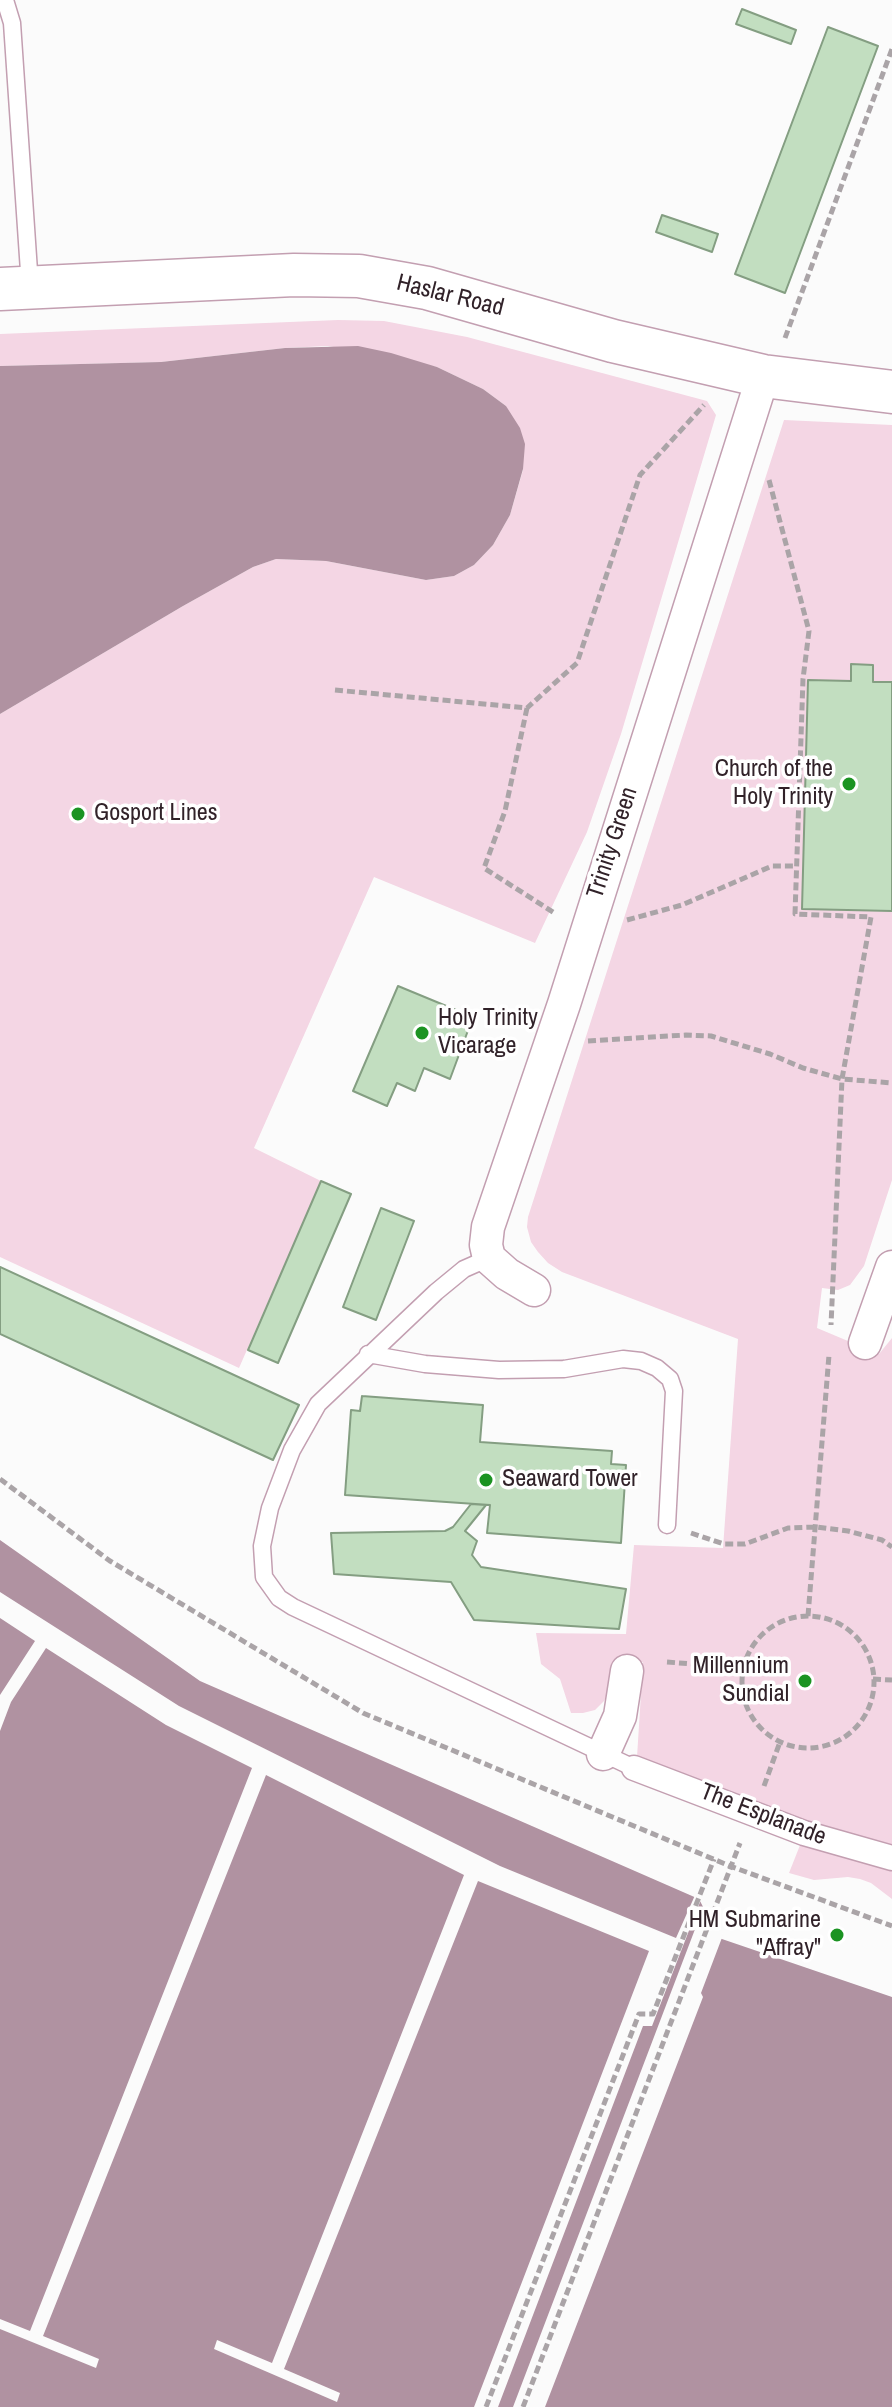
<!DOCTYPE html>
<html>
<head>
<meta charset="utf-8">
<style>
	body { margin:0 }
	canvas { display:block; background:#fbfbfb }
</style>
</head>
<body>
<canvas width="892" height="2407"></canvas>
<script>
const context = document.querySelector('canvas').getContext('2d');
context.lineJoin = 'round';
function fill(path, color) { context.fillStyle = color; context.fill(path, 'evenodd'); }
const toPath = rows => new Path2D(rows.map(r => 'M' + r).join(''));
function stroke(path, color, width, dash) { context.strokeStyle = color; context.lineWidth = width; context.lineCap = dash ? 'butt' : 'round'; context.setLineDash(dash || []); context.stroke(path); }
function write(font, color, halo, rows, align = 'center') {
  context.font = font + ' "Archivo Narrow",sans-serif'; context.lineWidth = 7; context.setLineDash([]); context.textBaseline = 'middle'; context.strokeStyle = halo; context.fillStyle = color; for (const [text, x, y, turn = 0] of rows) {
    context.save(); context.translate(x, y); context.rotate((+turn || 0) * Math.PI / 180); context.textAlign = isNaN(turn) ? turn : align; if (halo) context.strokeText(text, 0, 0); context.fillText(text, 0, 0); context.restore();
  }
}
fill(toPath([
	[338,320,384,321,467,337,707,401,716,415,621,734,587,832,535,943,374,877,254,1148,321,1181,239,1368,0,1257,0,714,183,606,253,567,276,559,326,561,426,580,454,576,474,565,493,545,510,515,523,470,506,406,483,389,437,367,328,346,285,348,161,362,0,366,0,334],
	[784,420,892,425,892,1180,864,1266,850,1285,838,1290,822,1288,817,1328,879,1354,892,1338,892,1899,871,1883,860,1879,848,1877,814,1880,789,1873,806,1830,637,1757,643,1662,614,1661,609,1691,604,1701,595,1710,583,1713,571,1713,560,1679,541,1664,536,1633,626,1634,634,1545,723,1548,738,1339,562,1272,548,1263,538,1252,531,1242,527,1227,528,1217]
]), '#f4d6e4');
fill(toPath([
	[358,346,391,353,437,367,483,389,506,406,520,428,525,444,523,469,510,515,493,545,474,565,454,576,426,580,326,561,276,559,253,567,183,606,0,714,0,366,161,362,285,348],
	[0,1540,200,1681,699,1899,719,1938,892,1997,892,2407,0,2407]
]), '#b092a1');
fill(toPath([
	[0,1592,179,1706,500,1866,676,1938,696,1893,702,1897,652,2026,643,2026,498,2407,474,2407,649,1951,478,1881,284,2369,340,2393,337,2402,214,2349,217,2340,272,2363,464,1875,266,1775,43,2336,99,2359,96,2368,0,2329,0,2319,30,2331,252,1768,166,1725,46,1648,11,1702,0,1731,0,1695,35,1641,0,1618],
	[705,1903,723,1935,701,1993,703,1997,545,2407,513,2407]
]), '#fbfbfb');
const building = toPath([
	[742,9,796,30,791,44,736,24,742,9],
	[828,27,878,46,785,293,735,274,828,27],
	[662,215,718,234,712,252,656,232,662,215],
	[851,664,873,665,873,682,892,682,892,911,802,909,808,680,851,681,851,664],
	[398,986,473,1017,450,1079,424,1068,415,1091,397,1083,387,1106,353,1091,398,986],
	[321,1181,351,1194,278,1363,248,1350,321,1181],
	[381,1208,414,1221,376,1320,343,1307,381,1208],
	[0,1267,299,1405,273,1460,0,1334,0,1267],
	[362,1396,483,1405,480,1442,612,1451,611,1464,626,1465,621,1543,487,1533,490,1505,345,1495,351,1410,360,1411,362,1396],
	[471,1504,486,1505,465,1531,477,1541,472,1555,481,1567,626,1589,619,1629,474,1620,451,1582,334,1574,331,1533,445,1531,453,1527,471,1504]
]);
fill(building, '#c2dec0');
stroke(building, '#849e82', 2);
const service = toPath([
	[5,0,12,23,30,286],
	[489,1258,464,1269,436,1292,318,1404,292,1450,270,1508,262,1546,264,1577,279,1598,293,1607,634,1768],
	[368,1354,425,1364,499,1370,564,1369,623,1359,641,1361,657,1368,670,1379,674,1391,667,1525]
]);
const pedestrian = toPath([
	[634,1768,804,1833,892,1858]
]);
const minor = toPath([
	[534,1290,507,1274,489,1258,486,1245,488,1227,564,1004,763,376],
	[865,1343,892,1267],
	[603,1754,620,1716,627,1671]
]);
const tertiary = toPath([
	[0,289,294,275,359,276,427,288,613,341,763,376,892,392]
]);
stroke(service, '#c39fb1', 19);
stroke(pedestrian, '#c39fb1', 27);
stroke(minor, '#c39fb1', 35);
stroke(tertiary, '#c39fb1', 45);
stroke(toPath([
	[785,338,892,49],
	[769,480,809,631,803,679,795,914,871,917,842,1079,831,1325],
	[335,690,527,708,577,663,640,475,704,405],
	[527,708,505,811,484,868,556,914],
	[627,920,682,905,772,866,796,866],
	[588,1041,686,1035,711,1036,770,1054,803,1068,842,1079,892,1083],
	[0,1479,110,1561,363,1713,730,1866,892,1926],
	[691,1533,724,1544,745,1544,788,1528,816,1527,848,1531,882,1540,892,1547],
	[808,1616,829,1355],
	'742 1682a66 66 0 1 1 132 0a66 66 0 1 1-132 0Z',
	[667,1662,744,1668],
	[873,1679,892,1680],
	[764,1786,780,1742],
	[486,2407,639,2014,653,2014,714,1859],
	[523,2407,740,1843]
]), '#aaa4a7', 5, [8, 4]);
stroke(service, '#fff', 16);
stroke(pedestrian, '#fff', 24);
stroke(minor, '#fff', 32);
stroke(tertiary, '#fff', 42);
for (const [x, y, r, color] of [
	[849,784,8,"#1b9322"],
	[78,814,8,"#1b9322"],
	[422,1033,8,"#1b9322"],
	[486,1480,8,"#1b9322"],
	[805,1681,8,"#1b9322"],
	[837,1935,8,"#1b9322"]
]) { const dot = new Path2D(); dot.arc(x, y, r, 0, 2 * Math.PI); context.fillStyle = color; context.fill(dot); stroke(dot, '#fff', 3); }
write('24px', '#312229', '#fff', [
	["Haslar Road",450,296,14],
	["Trinity Green",613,843,-72],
	["The Esplanade",763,1815,21]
]);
write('24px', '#312229', '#fff', [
	["Church of the",833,770],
	["Holy Trinity",833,798],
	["Gosport Lines",94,814,"left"],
	["Holy Trinity",438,1019,"left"],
	["Vicarage",438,1047,"left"],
	["Seaward Tower",502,1480,"left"],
	["Millennium",789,1667],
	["Sundial",789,1695],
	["HM Submarine",821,1921],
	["\"Affray\"",821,1949]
], 'right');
</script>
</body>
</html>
